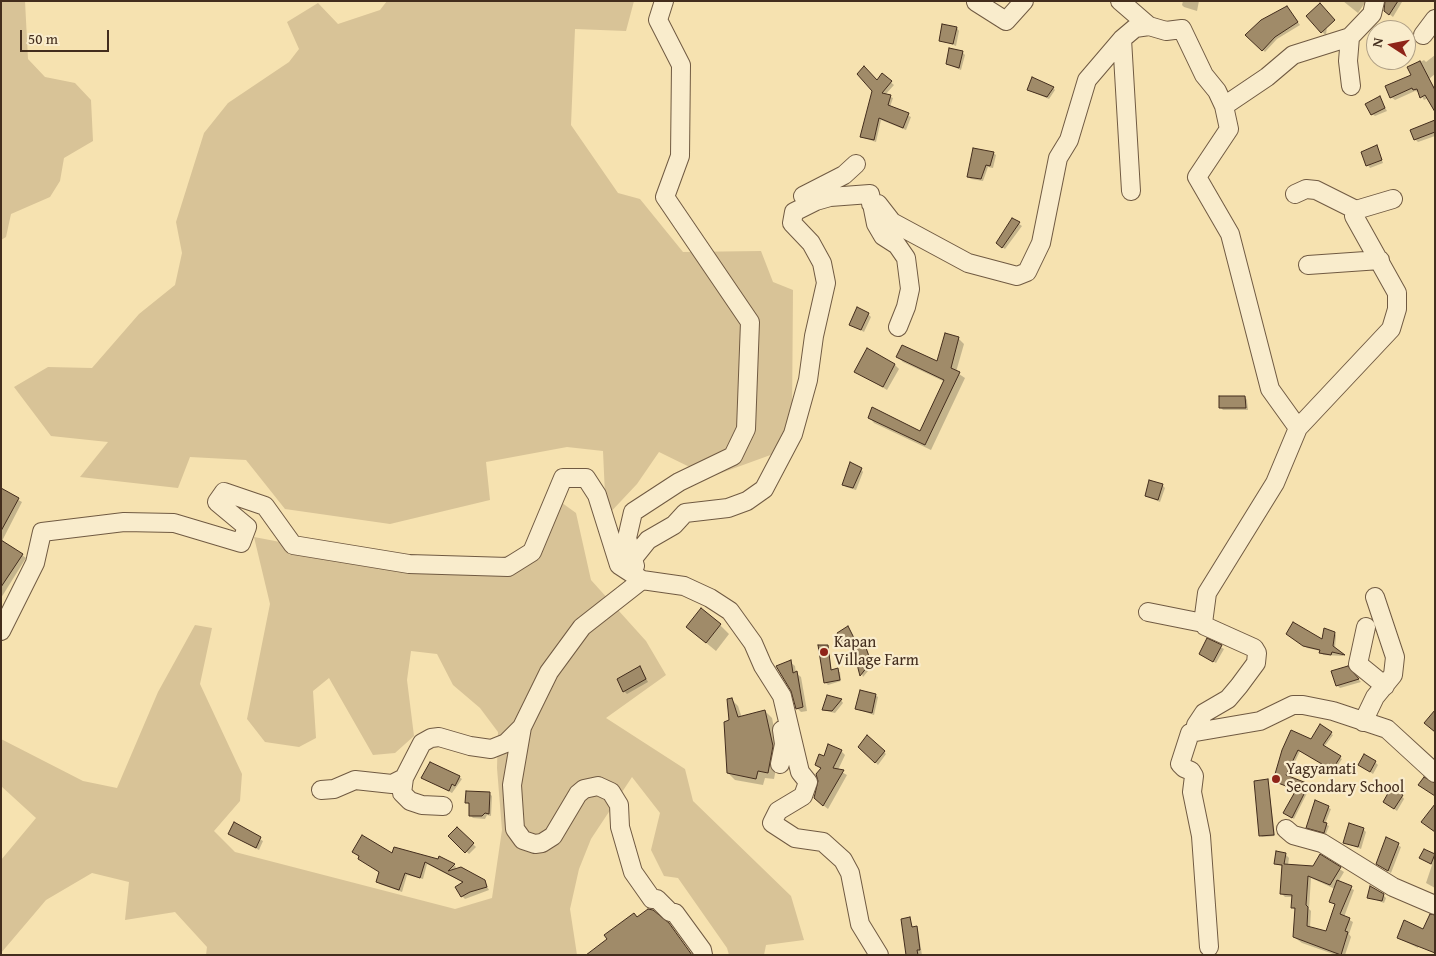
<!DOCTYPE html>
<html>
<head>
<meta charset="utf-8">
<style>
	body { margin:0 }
	#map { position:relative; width:1436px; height:956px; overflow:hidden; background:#f6e2b0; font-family:"Gentium Book Plus",serif }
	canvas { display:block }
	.frame { position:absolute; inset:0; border:2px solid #432d1d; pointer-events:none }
	.north { position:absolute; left:1366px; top:20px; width:50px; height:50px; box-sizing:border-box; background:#f9eccc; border:1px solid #b0a086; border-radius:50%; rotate:281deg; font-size:14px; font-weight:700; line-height:20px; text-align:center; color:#432d1d }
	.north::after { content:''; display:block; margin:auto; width:18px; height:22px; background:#8f2418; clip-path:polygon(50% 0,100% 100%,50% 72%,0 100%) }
	.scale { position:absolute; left:20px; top:30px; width:89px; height:22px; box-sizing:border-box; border:2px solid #432d1d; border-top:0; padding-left:6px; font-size:15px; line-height:18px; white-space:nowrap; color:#432d1d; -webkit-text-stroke:4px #f9eccc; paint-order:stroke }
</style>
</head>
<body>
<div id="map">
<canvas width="1436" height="956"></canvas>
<div class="frame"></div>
<div class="north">N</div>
<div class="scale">50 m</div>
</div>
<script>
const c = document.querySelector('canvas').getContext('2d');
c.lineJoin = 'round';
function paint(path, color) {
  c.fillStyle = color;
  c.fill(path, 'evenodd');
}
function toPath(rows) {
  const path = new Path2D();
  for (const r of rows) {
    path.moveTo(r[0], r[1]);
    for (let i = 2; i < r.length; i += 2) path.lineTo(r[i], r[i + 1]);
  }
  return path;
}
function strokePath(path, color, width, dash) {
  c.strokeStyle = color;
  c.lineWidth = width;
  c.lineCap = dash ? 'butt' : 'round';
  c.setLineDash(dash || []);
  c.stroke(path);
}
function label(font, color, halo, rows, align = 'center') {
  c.font = font + ' "Gentium Book Plus",serif';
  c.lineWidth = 4.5;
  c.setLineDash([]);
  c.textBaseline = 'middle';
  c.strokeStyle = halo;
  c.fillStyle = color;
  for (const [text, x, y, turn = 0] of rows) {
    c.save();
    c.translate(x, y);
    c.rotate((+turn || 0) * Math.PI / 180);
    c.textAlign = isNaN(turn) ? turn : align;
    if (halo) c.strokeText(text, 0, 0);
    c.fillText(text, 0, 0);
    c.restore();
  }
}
paint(toPath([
	[1,1,25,1,28,59,45,77,75,83,91,100,93,141,64,158,60,181,50,197,11,214,6,237,1,240],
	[387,1,634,1,626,31,575,29,571,125,618,193,640,199,683,252,761,251,773,282,793,290,792,417,776,453,710,477,659,452,637,484,606,517,603,451,567,447,486,462,490,500,390,524,285,509,246,460,190,457,178,488,80,477,108,442,51,436,14,387,48,367,92,368,139,314,175,285,182,253,176,222,204,133,228,103,289,62,299,49,287,22,318,3,338,24,380,10],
	[558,500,576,513,591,580,646,641,666,675,606,718,685,769,693,801,791,896,804,940,766,945,764,955,729,955,727,948,678,878,664,876,651,850,660,813,632,777,591,839,579,869,570,909,577,955,206,955,207,947,175,912,125,920,129,882,92,873,46,900,1,953,1,860,36,818,1,786,1,739,83,781,117,788,158,692,195,625,212,628,200,684,242,774,240,801,214,831,235,852,455,909,492,898,502,830,497,768,498,732,480,708,453,685,437,654,411,651,407,680,414,736,395,753,373,755,329,678,313,691,316,738,299,747,265,742,247,719,270,604,254,537,391,563,479,564,531,548]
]), '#d8c397');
paint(toPath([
	[1183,1,1199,1,1197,11,1184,7,1182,5],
	[1343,1,1366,1,1358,13],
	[1386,1,1402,2,1393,17,1388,13],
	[1287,7,1300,25,1277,39,1265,52,1247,35],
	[1328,14,1326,36,1308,16],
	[957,28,959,31,956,46,941,40],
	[962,52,965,55,961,70,947,64],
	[1435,55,1435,74,1429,79,1435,89,1435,111,1428,98,1424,100,1419,92,1415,91,1395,100,1391,97,1412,75,1409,68,1424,60,1426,62],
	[882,75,894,85,885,95,893,98,890,107,911,117,906,130,881,120,876,142,861,137,873,90],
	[1053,88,1055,90,1049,99,1028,90],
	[1380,98,1387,111,1375,116,1372,114],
	[1435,121,1435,136,1418,142,1415,139],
	[1377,147,1383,163,1370,168,1368,165],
	[993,153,996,155,993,168,988,167,983,181,971,179,968,177],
	[1012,219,1022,226,1005,249,1000,246],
	[868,314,871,317,864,332,850,324],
	[958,338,964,344,956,372,965,378,931,450,874,423,869,417,921,432,945,382,903,362,898,357,938,363],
	[895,365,899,369,887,390,856,371],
	[1245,397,1247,400,1248,410,1223,410,1221,408],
	[861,469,863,472,856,490,846,487,844,485],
	[1162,485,1165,488,1160,502,1146,496],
	[1,490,22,502,2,541,26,558,1,598],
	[720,625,729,634,716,651,687,627],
	[850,631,856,642,848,647,845,644],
	[1334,633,1336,635,1335,649,1344,656,1323,655,1321,651,1307,648,1290,636,1323,641],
	[1207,640,1224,649,1216,663,1200,654],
	[864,643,873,665,863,677,853,646],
	[828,646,832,671,840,672,841,681,828,685,826,683],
	[790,662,795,666,796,673,801,677,807,711,801,712,797,708,792,690],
	[1347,667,1361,682,1340,688,1337,685],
	[642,670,648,682,627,694,624,691],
	[875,695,878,697,874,715,857,709],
	[731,699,738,706,742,718,765,711,772,718,779,753,774,779,765,778,763,785,735,780,728,773],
	[841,700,843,703,835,713,823,710],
	[1321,726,1333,735,1324,747,1342,759,1334,771,1300,751,1288,777,1310,787,1294,819,1286,814,1297,791,1274,780,1292,732,1311,740],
	[868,737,886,754,878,765,860,747],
	[841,751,845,755,838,770,847,775,828,809,819,802,821,769,817,765,825,757],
	[1375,762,1378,765,1373,774,1360,765],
	[459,777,462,779,452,793,423,778],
	[1268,781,1275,836,1262,837,1260,835],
	[489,793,492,796,491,816,487,815,485,819,473,818,470,815,470,805,466,802],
	[1402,796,1404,799,1397,811,1387,804],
	[1316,802,1331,809,1325,824,1329,826,1326,834,1307,827],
	[234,824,263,841,259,850,230,834],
	[457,829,476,847,469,854,450,836],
	[1363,829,1366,832,1361,849,1345,842],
	[1386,839,1401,847,1391,873,1380,866],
	[1425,850,1435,856,1435,888,1426,883,1432,865,1423,860],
	[1285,854,1289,858,1288,865,1313,867,1320,856,1344,872,1338,882,1354,890,1344,917,1353,922,1349,934,1351,937,1345,955,1336,955,1302,943,1294,937,1296,911,1292,907,1293,897,1285,897,1281,893,1283,867,1275,863],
	[1311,878,1335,889,1330,901,1336,905,1327,932,1310,928,1311,911,1309,909],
	[393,855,454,865,456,867,453,871,484,881,489,890,465,899,462,896,464,883,427,864,423,879,407,875,402,892,380,884,377,881],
	[1383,895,1386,898,1384,903,1369,897],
	[910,919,913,928,918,930,922,955,907,955],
	[1424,930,1418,948,1398,938]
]), '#0003');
const building = toPath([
	[1385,1,1398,1,1389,15,1384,11,1385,1],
	[1320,3,1335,20,1321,33,1306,16,1320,3],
	[1287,6,1298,22,1275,37,1262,51,1245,35,1261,20,1287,6],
	[942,24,957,27,953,44,939,41,942,24],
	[949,48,963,51,959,68,946,64,949,48],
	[1420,61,1435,90,1435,112,1425,95,1420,98,1417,89,1413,90,1412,88,1390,98,1385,86,1411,75,1407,67,1420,61],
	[864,66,877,80,882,73,892,81,882,93,891,95,888,105,909,113,903,128,879,118,874,140,860,137,872,91,857,74,864,66],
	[1032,77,1054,87,1047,97,1027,90,1032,77],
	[1380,96,1385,108,1371,115,1365,104,1380,96],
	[1435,120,1435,132,1414,140,1410,130,1435,120],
	[1377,145,1382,160,1366,166,1361,152,1377,145],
	[973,148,994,152,990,166,986,165,981,179,967,177,973,148],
	[1012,218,1020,222,1002,248,996,243,1012,218],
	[857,307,869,313,861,330,849,325,857,307],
	[945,333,959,337,951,368,960,372,925,445,868,418,872,407,920,431,944,380,896,357,902,345,937,361,945,333],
	[867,348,895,364,883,387,854,372,867,348],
	[1219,396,1245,396,1246,408,1219,408,1219,396],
	[850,462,862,468,853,488,842,485,850,462],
	[1149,480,1163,484,1158,500,1145,496,1149,480],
	[1,488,19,498,1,531,1,488],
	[1,540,23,554,1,587,1,540],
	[701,608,721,624,706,643,686,627,701,608],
	[1293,622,1322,639,1324,628,1335,632,1333,646,1345,655,1332,652,1331,655,1319,653,1320,650,1303,646,1286,634,1293,622],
	[848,626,855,640,844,645,837,633,848,626],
	[1207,638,1222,645,1213,662,1199,654,1207,638],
	[864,642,871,662,860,676,852,645,864,642],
	[818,645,828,645,831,670,838,668,840,680,824,683,818,645],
	[791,660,793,673,797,671,803,707,796,709,791,691,776,666,791,660],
	[640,666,646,679,623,692,617,679,640,666],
	[1348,666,1359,679,1336,686,1331,671,1348,666],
	[860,690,876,694,872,713,855,709,860,690],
	[827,695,842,699,832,711,822,710,827,695],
	[732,698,738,717,765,710,773,746,768,773,758,771,756,779,727,773,724,722,729,720,727,699,732,698],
	[1435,710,1435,732,1424,723,1435,710],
	[1320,724,1332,732,1323,745,1341,756,1332,770,1298,750,1286,775,1309,784,1292,818,1283,813,1296,790,1273,781,1282,750,1291,730,1311,739,1320,724],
	[867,735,885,751,875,763,858,747,867,735],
	[828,744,842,750,833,768,844,770,823,806,814,798,818,781,816,774,821,768,815,765,819,754,824,756,828,744],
	[1364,754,1376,761,1370,772,1358,765,1364,754],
	[430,762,460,776,455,786,452,784,449,791,421,778,430,762],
	[1424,777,1435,783,1435,796,1418,785,1424,777],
	[1268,779,1274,835,1259,836,1254,781,1268,779],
	[1391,788,1403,795,1394,809,1383,802,1391,788],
	[466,791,490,792,489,814,485,813,482,816,469,816,469,803,465,803,466,791],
	[1315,800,1329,806,1323,822,1327,823,1324,833,1306,828,1315,800],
	[1435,804,1435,832,1421,822,1435,804],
	[234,822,261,837,256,848,228,834,234,822],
	[1349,823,1364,828,1358,847,1343,843,1349,823],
	[457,827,474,843,465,853,448,836,457,827],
	[362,835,392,853,394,847,438,859,439,856,455,864,448,871,461,867,485,880,487,887,470,892,461,897,455,887,463,882,425,862,420,878,405,873,399,890,376,882,379,872,358,859,359,856,352,852,362,835],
	[1386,837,1399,843,1388,871,1376,864,1386,837],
	[1424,849,1435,854,1431,864,1419,858,1424,849],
	[1276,851,1286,853,1284,864,1313,866,1320,854,1341,867,1330,885,1308,876,1306,905,1308,907,1307,926,1326,931,1335,904,1329,902,1337,880,1352,886,1340,914,1350,918,1345,931,1348,932,1341,955,1293,937,1295,908,1291,908,1292,895,1280,894,1282,865,1274,864,1276,851],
	[1370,886,1384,894,1382,901,1367,898,1370,886],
	[648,909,653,910,669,923,692,955,586,955,607,939,604,935,634,913,637,917,648,909],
	[1430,914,1435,915,1435,953,1397,938,1404,920,1423,929,1430,914],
	[910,917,912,927,917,926,920,950,917,950,918,955,906,955,901,919,910,917]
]);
paint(building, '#a08b69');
strokePath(building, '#432d1d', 1);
const minor = toPath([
	[1120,1,1149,26,1166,31,1182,29,1204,75,1217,91,1224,106,1267,77,1293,55,1350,37,1372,14,1375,1],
	[976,2,1006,21,1024,1],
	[1423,35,1435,19],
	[1350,37,1348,61,1351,86],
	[1122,39,1131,191],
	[1295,194,1306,189,1316,190,1356,210],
	[803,196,844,175,856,164],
	[871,204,878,204,892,222,968,263,1017,276,1027,272,1041,243,1058,158,1069,140,1087,80,1122,39,1135,28,1149,26],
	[1308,265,1380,260],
	[1298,428,1391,329,1397,309,1397,293,1354,216,1356,210,1393,199],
	[632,560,648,540,674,525,685,513,728,508,747,501,764,489,793,434,808,380,814,336,826,283,822,263,811,243,792,223,794,212,816,201,830,197,870,194,876,224,883,236,897,245,906,258,910,289,906,307,898,327],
	[635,566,627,538,633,512,679,482,733,456,746,429,750,322,665,197,680,156,681,65,658,20,664,1],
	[642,580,582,627,549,672,522,727,512,785,515,829,523,840,535,844,542,843,553,836,578,794,584,789,598,786,611,792,619,805,620,827,633,872,652,899,657,899,670,912,675,913,702,950,703,955],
	[1148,612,1203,623,1205,626,1254,648,1257,653,1256,663,1239,686,1228,699,1204,713,1196,725,1195,732],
	[1203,623,1207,593,1275,483,1298,428,1270,389,1230,234,1197,177,1229,129,1224,106],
	[1366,627,1358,664,1385,686],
	[1,631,35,563,42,532,124,522,174,523,241,543,247,527,217,502,224,492,265,506,293,545,409,564,508,567,532,552,563,478,586,478,597,495,619,565,642,580,684,586,710,598,730,611,753,643,763,666,782,696,800,772,808,782,803,796,778,811,772,823,795,838,823,842,843,860,850,873,860,924,879,955],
	[1363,722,1375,697,1393,675,1395,657,1375,597],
	[780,764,784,744,782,730],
	[404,778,402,793,410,801,422,805,443,806],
	[321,790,334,789,355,780,392,784,404,778,422,743,431,738,439,737,470,746,491,749,506,743,522,727],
	[1286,829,1293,835,1322,843,1393,887,1435,905],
	[1209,947,1201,836,1192,792,1194,776,1191,771,1184,768,1180,764,1190,733,1260,721,1293,705,1303,705,1333,711,1387,729,1435,773]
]);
strokePath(minor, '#705a42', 20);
strokePath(minor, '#f9eccc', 18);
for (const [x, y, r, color] of [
	[824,652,5,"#8f2418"],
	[1276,779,5,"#8f2418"]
]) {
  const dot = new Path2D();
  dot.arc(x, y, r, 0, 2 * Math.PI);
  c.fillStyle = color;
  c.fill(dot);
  strokePath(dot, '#f9eccc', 2);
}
label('16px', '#432d1d', '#f9eccc', [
	["Kapan",834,643],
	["Village Farm",834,661],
	["Yagyamati",1286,770],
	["Secondary School",1286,788]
], 'left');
</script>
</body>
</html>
